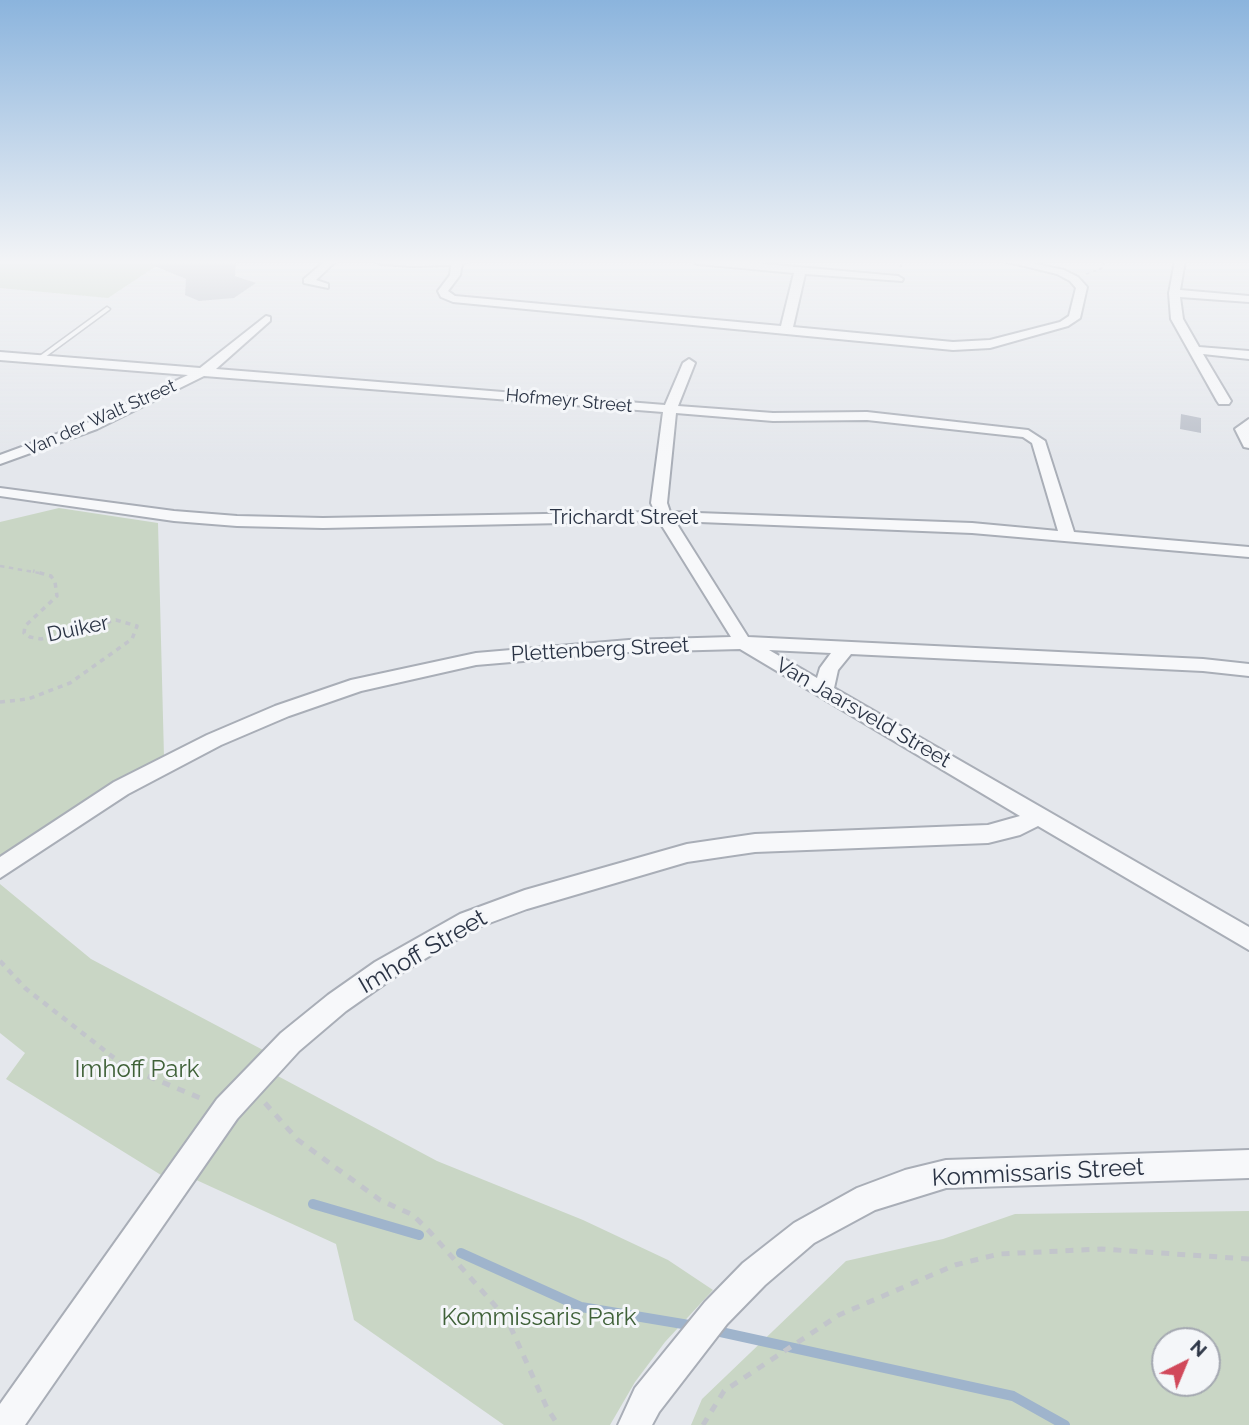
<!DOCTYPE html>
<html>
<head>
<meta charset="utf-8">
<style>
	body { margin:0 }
	#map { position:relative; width:1249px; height:1425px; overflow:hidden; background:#e4e7ec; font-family:Raleway,sans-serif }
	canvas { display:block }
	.north { position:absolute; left:1151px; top:1327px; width:70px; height:70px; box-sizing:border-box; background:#f4f6f9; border:2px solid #a4a8b1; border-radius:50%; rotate:43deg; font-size:19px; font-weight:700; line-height:28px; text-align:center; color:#2b3445 }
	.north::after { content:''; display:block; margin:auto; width:24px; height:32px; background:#d1495b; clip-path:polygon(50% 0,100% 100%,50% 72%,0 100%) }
</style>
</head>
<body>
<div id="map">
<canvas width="1249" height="1425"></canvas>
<div class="north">N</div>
</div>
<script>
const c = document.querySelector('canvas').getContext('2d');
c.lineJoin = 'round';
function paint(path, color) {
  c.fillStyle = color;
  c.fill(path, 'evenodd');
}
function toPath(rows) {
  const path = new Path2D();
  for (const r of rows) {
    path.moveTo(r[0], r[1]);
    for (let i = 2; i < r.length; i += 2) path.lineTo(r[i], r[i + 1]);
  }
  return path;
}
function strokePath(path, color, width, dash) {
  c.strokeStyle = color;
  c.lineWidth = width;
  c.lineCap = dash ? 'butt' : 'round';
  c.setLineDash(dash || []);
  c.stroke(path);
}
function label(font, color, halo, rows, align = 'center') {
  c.font = font + ' Raleway,sans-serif';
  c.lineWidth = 6;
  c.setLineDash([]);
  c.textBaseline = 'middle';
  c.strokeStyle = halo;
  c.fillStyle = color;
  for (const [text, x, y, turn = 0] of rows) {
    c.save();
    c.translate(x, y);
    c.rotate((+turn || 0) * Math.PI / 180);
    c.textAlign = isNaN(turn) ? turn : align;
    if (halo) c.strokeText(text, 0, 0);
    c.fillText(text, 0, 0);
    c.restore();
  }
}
paint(toPath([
	[0,261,164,261,108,298,0,288],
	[59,508,158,523,164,757,0,859,0,522],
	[0,884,91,959,263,1050,195,1128,161,1175,6,1079,25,1053,0,1033],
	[274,1074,437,1161,583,1220,668,1260,713,1290,665,1342,635,1382,610,1425,504,1425,354,1320,336,1244,192,1178],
	[1249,1211,1249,1425,691,1425,702,1399,846,1261,943,1239,1015,1214],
	[1165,1341,1207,1341,1207,1383,1165,1383]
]), '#c9d6c5');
strokePath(toPath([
	[313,1204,419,1235],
	[461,1253,581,1307,695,1326],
	[716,1331,1013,1396,1065,1425]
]), '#9fb4cc', 10);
paint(toPath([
	[142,261,236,261,235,276,256,283,234,298,199,301,185,295,186,279],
	[1181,414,1201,418,1201,433,1180,429]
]), '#bbc0ca');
const service = toPath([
	[107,307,110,309,109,310,41,360,37,360,37,358,107,307]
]);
const minor = toPath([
	[325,261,336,261,316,280,328,284,328,288,304,283,304,279,325,261],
	[376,261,470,261,462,264,460,275,448,291,455,296,781,326,794,273,698,264,693,261,730,261,898,276,903,279,902,281,805,274,793,327,953,342,990,340,1060,322,1069,316,1076,288,1070,281,1057,274,1004,261,1022,261,1064,270,1078,277,1087,287,1080,318,1068,326,990,348,953,350,453,302,441,297,438,291,450,275,451,265,413,266,381,264,376,261],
	[1175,261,1185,261,1180,290,1249,296,1249,302,1180,297,1183,319,1199,347,1249,351,1249,359,1203,354,1231,401,1229,404,1219,404,1217,401,1171,319,1169,293,1175,261],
	[266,316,270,317,270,321,216,369,665,405,683,363,689,359,695,363,678,406,773,413,867,412,1028,430,1045,441,1074,532,1249,547,1249,557,972,533,675,521,748,637,1203,659,1249,664,1249,676,1203,671,851,654,838,670,834,688,1249,927,1249,950,1038,826,1020,835,988,843,755,852,687,862,527,909,476,928,393,978,346,1011,299,1051,237,1119,25,1425,0,1425,0,1404,217,1099,281,1033,328,995,375,962,460,914,525,890,687,844,755,834,988,825,1020,816,740,649,629,652,476,665,361,691,289,716,221,745,128,794,0,878,0,857,114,782,207,735,275,706,351,680,476,653,629,640,731,637,659,521,323,528,237,526,174,521,0,496,0,488,174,511,237,516,323,518,655,512,651,503,663,412,204,376,97,429,0,464,0,455,87,423,188,375,0,360,0,352,200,368,266,316],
	[676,413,773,421,867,420,1023,437,1032,443,1058,531,972,523,670,512,667,503,676,413],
	[769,650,831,653,820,668,817,678,769,650],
	[1249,419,1249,448,1244,447,1235,429,1249,419],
	[1249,1150,1249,1178,946,1188,875,1210,814,1243,765,1285,727,1324,659,1412,652,1425,618,1425,635,1388,705,1302,743,1263,794,1223,857,1188,905,1170,946,1160,1249,1150]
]);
strokePath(service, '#a9aeb7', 3);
strokePath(minor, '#a9aeb7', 4);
strokePath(toPath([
	[900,267,905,261],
	[1086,274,1103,268,1105,261]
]), '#c2c5cb', 2, [3.5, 3.5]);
strokePath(toPath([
	[0,566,39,573]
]), '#c2c5cb', 2.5, [4.5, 4.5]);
strokePath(toPath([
	[0,702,28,699,70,683,132,639,137,626,116,620,41,639,30,637,24,633,25,626,57,596,55,582,51,576,33,571]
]), '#c2c5cb', 3.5, [5, 5]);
strokePath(toPath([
	[0,961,25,988,127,1068,137,1072]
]), '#c2c5cb', 4.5, [6, 6]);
strokePath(toPath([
	[133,1070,205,1100],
	[265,1103,298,1140,380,1200,413,1215,429,1231,507,1319,547,1408,558,1425],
	[703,1425,724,1391,839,1315,955,1265,999,1254,1101,1249,1249,1259]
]), '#c2c5cb', 5, [8, 8]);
paint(service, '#f7f8fa');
paint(minor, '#f7f8fa');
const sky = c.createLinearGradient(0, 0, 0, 460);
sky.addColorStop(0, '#8bb4dd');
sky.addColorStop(0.57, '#f3f4f6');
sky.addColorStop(1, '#f3f4f600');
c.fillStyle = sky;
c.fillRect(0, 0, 1249, 460);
label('18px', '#2b3445', '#f4f6f9', [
	["Hofmeyr Street",569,401,5],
	["Van der Walt Street",101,418,-24]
]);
label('21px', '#2b3445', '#f4f6f9', [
	["Trichardt Street",624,518],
	["Duiker",78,629,-12],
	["Plettenberg Street",600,650,-3],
	["Van Jaarsveld Street",863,713,30]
]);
label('24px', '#2b3445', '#f4f6f9', [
	["Imhoff Street",423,952,-30],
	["Kommissaris Street",1038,1173,-3]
]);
label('24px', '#3f6138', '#f4f6f9', [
	["Imhoff Park",137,1070],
	["Kommissaris Park",539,1318]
]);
</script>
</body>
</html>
